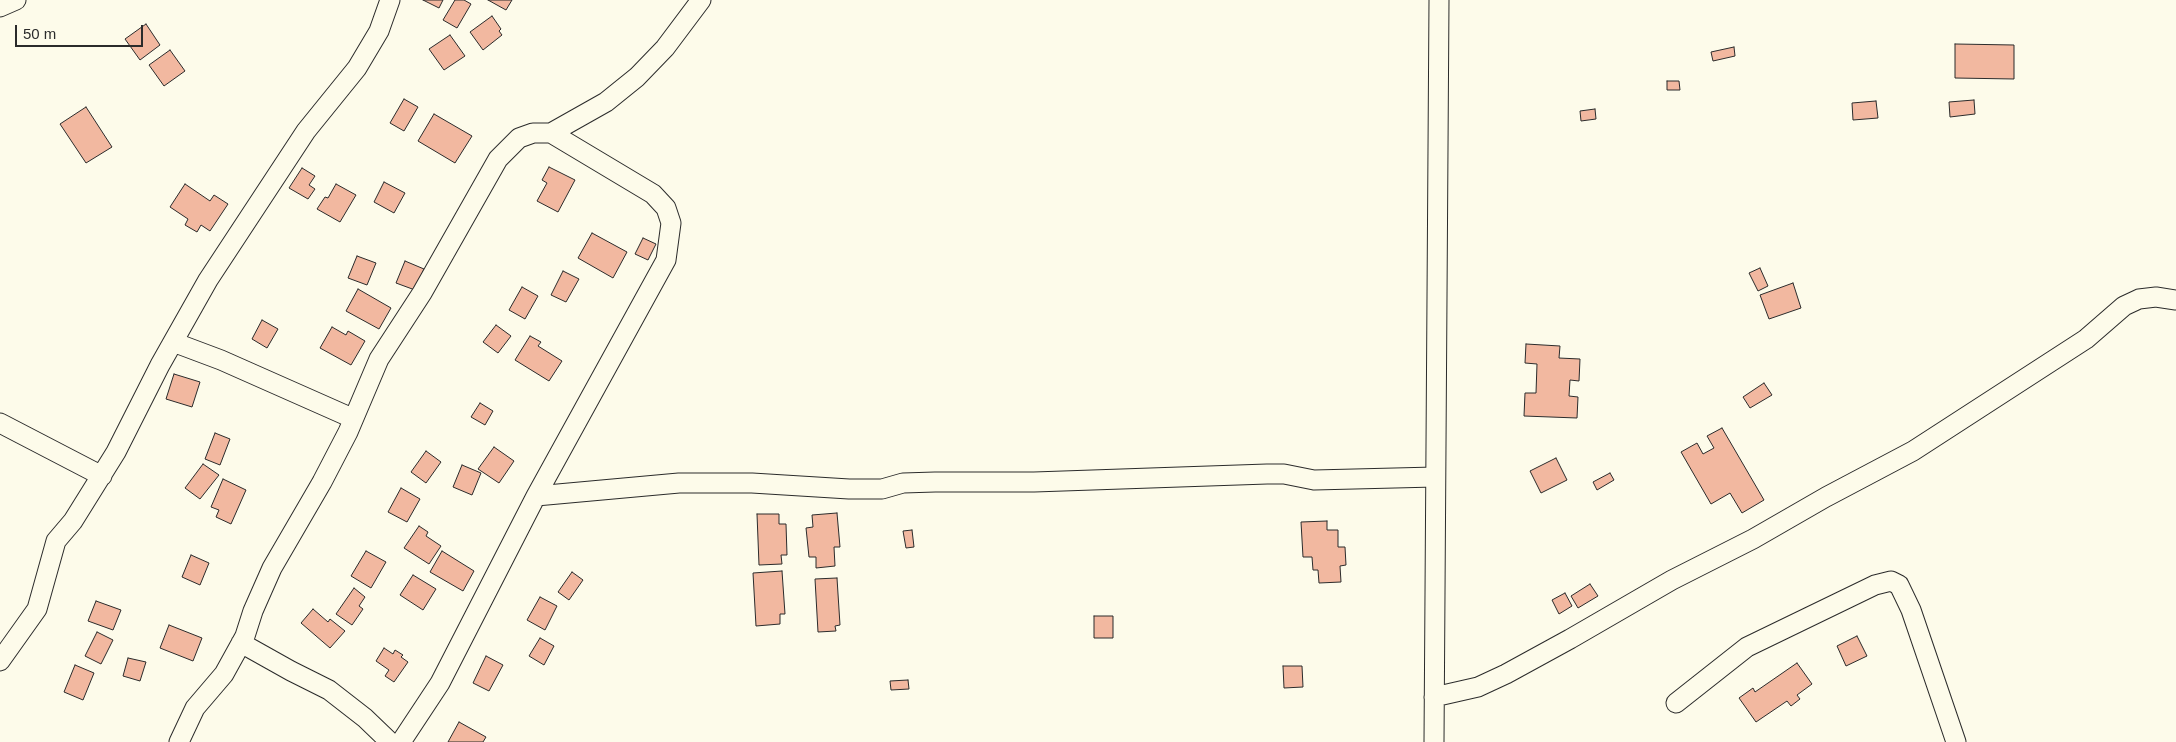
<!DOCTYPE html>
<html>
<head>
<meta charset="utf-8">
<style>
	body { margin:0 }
	#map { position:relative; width:2176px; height:742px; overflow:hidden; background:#fdfbea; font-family:Arial,sans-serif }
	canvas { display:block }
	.scale { position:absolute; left:15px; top:25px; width:128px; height:22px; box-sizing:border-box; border:2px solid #2b2b2b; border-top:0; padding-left:6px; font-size:15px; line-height:18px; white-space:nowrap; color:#2b2b2b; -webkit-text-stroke:4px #fdfbea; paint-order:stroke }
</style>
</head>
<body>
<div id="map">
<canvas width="2176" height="742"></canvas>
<div class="scale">50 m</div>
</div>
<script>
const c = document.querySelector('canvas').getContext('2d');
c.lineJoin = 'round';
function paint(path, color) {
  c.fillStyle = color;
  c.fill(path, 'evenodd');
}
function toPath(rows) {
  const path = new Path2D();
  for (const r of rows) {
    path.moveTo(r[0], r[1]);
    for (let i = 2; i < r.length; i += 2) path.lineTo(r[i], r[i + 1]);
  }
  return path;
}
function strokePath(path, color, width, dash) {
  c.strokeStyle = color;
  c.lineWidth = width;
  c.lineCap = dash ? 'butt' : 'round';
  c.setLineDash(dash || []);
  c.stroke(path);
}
const building = toPath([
	[423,0,443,0,439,8,423,0],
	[455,0,464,0,471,4,457,28,443,20,455,0],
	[488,0,512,0,506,10,488,0],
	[492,16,501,29,499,31,502,35,483,50,470,32,492,16],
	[146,24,160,45,140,60,125,39,146,24],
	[450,35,465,56,444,70,429,49,450,35],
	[1955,44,2014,45,2014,79,1955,78,1955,44],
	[1734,47,1735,56,1713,61,1711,52,1734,47],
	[170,50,185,71,164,86,149,65,170,50],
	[1667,81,1679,81,1680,90,1667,90,1667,81],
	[404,99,418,107,404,131,390,123,404,99],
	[1974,100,1975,114,1950,117,1949,102,1974,100],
	[1876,101,1878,118,1853,120,1852,103,1876,101],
	[86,107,112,147,86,163,60,124,86,107],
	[1595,109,1596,119,1581,121,1580,111,1595,109],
	[434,114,472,136,455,163,418,141,434,114],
	[549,167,575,180,558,212,537,201,547,183,542,180,549,167],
	[302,168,315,176,309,185,315,189,308,199,289,188,302,168],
	[384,182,405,193,394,213,374,202,384,182],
	[185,184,210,201,214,195,228,204,210,231,201,225,197,232,185,225,188,219,170,207,185,184],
	[336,184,356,195,340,222,317,209,325,197,328,198,336,184],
	[592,233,627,252,613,278,578,258,592,233],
	[643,238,656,244,648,260,635,254,643,238],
	[357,256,376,263,367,285,348,278,357,256],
	[405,261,424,269,415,290,396,283,405,261],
	[1760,268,1768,286,1758,291,1749,273,1760,268],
	[563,271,579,279,566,302,551,295,563,271],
	[1793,283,1801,308,1769,319,1760,295,1793,283],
	[522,287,538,296,525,319,509,310,522,287],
	[358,289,391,308,379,329,346,311,358,289],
	[262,320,278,329,267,348,252,339,262,320],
	[496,325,511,336,498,353,483,342,496,325],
	[332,327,346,335,348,331,365,341,351,365,320,348,332,327],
	[530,336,541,342,538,346,562,361,549,381,515,360,530,336],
	[1526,344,1560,346,1559,358,1580,359,1579,381,1570,380,1569,396,1578,397,1577,418,1524,416,1525,393,1536,393,1537,364,1525,363,1526,344],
	[174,374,200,382,192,407,166,399,174,374],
	[1764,383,1772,395,1750,408,1743,397,1764,383],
	[480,403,493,411,485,425,471,417,480,403],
	[1722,428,1764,500,1742,513,1730,493,1711,504,1681,452,1697,443,1703,454,1714,448,1707,436,1722,428],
	[215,433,230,439,220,465,205,459,215,433],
	[494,447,514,461,499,483,478,469,494,447],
	[426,451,441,462,426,483,411,472,426,451],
	[1556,458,1567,480,1541,493,1530,471,1556,458],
	[203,464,219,475,200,499,185,488,203,464],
	[462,465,481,473,472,495,453,487,462,465],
	[1610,473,1614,480,1597,490,1593,482,1610,473],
	[223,479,246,490,231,524,216,517,219,510,211,507,223,479],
	[401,488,420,499,407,522,388,512,401,488],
	[837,513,840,547,834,547,835,566,816,568,816,557,809,557,806,528,813,527,812,515,837,513],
	[757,514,779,514,779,524,786,524,787,555,781,555,782,564,759,565,757,514],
	[1327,521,1327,530,1338,530,1338,547,1345,547,1346,565,1340,566,1341,582,1319,583,1318,570,1313,570,1312,557,1303,557,1301,522,1327,521],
	[419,526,428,532,426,536,441,546,429,564,404,548,419,526],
	[912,530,914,547,906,548,903,531,912,530],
	[366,551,386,562,371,588,351,576,366,551],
	[442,551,474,571,463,591,430,572,442,551],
	[191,555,209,563,200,585,182,577,191,555],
	[782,571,785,614,780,614,780,624,756,626,753,573,782,571],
	[572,572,583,580,569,600,558,592,572,572],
	[413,575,436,589,423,610,400,595,413,575],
	[837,578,840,625,835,626,836,631,818,632,815,579,837,578],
	[1590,584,1598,596,1578,608,1571,596,1590,584],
	[354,588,365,597,359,606,363,609,352,625,336,614,354,588],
	[1565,593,1572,606,1559,614,1552,600,1565,593],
	[540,597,557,606,545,630,527,620,540,597],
	[96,601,121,610,113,630,88,621,96,601],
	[313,609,328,622,330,619,345,631,330,648,301,623,313,609],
	[1094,616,1113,616,1113,638,1094,638,1094,616],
	[169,625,202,638,193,661,160,648,169,625],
	[97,632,113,640,101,664,85,656,97,632],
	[1857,636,1867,656,1846,666,1837,646,1857,636],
	[540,638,554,646,544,665,529,656,540,638],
	[384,648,393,654,395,650,403,655,401,657,408,662,394,682,385,676,389,670,376,661,384,648],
	[486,656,503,665,489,691,473,683,486,656],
	[128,658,146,662,140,681,123,676,128,658],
	[1797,663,1812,684,1797,695,1800,699,1791,706,1787,701,1756,722,1739,698,1753,688,1755,692,1797,663],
	[75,665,94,673,83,700,64,692,75,665],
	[1283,666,1302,666,1303,687,1284,688,1283,666],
	[908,680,909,689,891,690,890,681,908,680],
	[459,722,486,737,483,742,448,742,459,722]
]);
paint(building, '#f2b8a0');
strokePath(building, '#2b2b2b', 1);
const minor = toPath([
	[0,7,16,0],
	[551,133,606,102,637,77,665,48,701,0],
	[173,342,221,360,352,418],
	[0,423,102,476],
	[536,496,679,483,752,483,849,489,882,489,903,483,935,482,1034,482,1267,474,1284,474,1314,480,1435,477],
	[241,643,291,671,329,690,365,718,390,742],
	[0,661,37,609,56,541,73,521,116,452,160,365,208,280,306,131,357,68,379,31,390,0],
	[1434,697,1478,687,1506,674,1570,639,1672,580,1753,539,1826,497,1913,451,2086,339,2124,306,2139,299,2156,297,2176,300],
	[1676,703,1747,647,1875,585,1891,581,1899,585,1911,610,1956,742],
	[179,742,195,708,224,674,245,636,253,611,272,568,322,482,348,432,379,359,422,293,498,159,519,138,533,133,551,133,653,194,666,208,671,223,666,260,536,496,440,683,401,742],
	[1434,742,1439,0]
]);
strokePath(minor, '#2b2b2b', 21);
strokePath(minor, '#fdfbea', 19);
</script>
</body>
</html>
